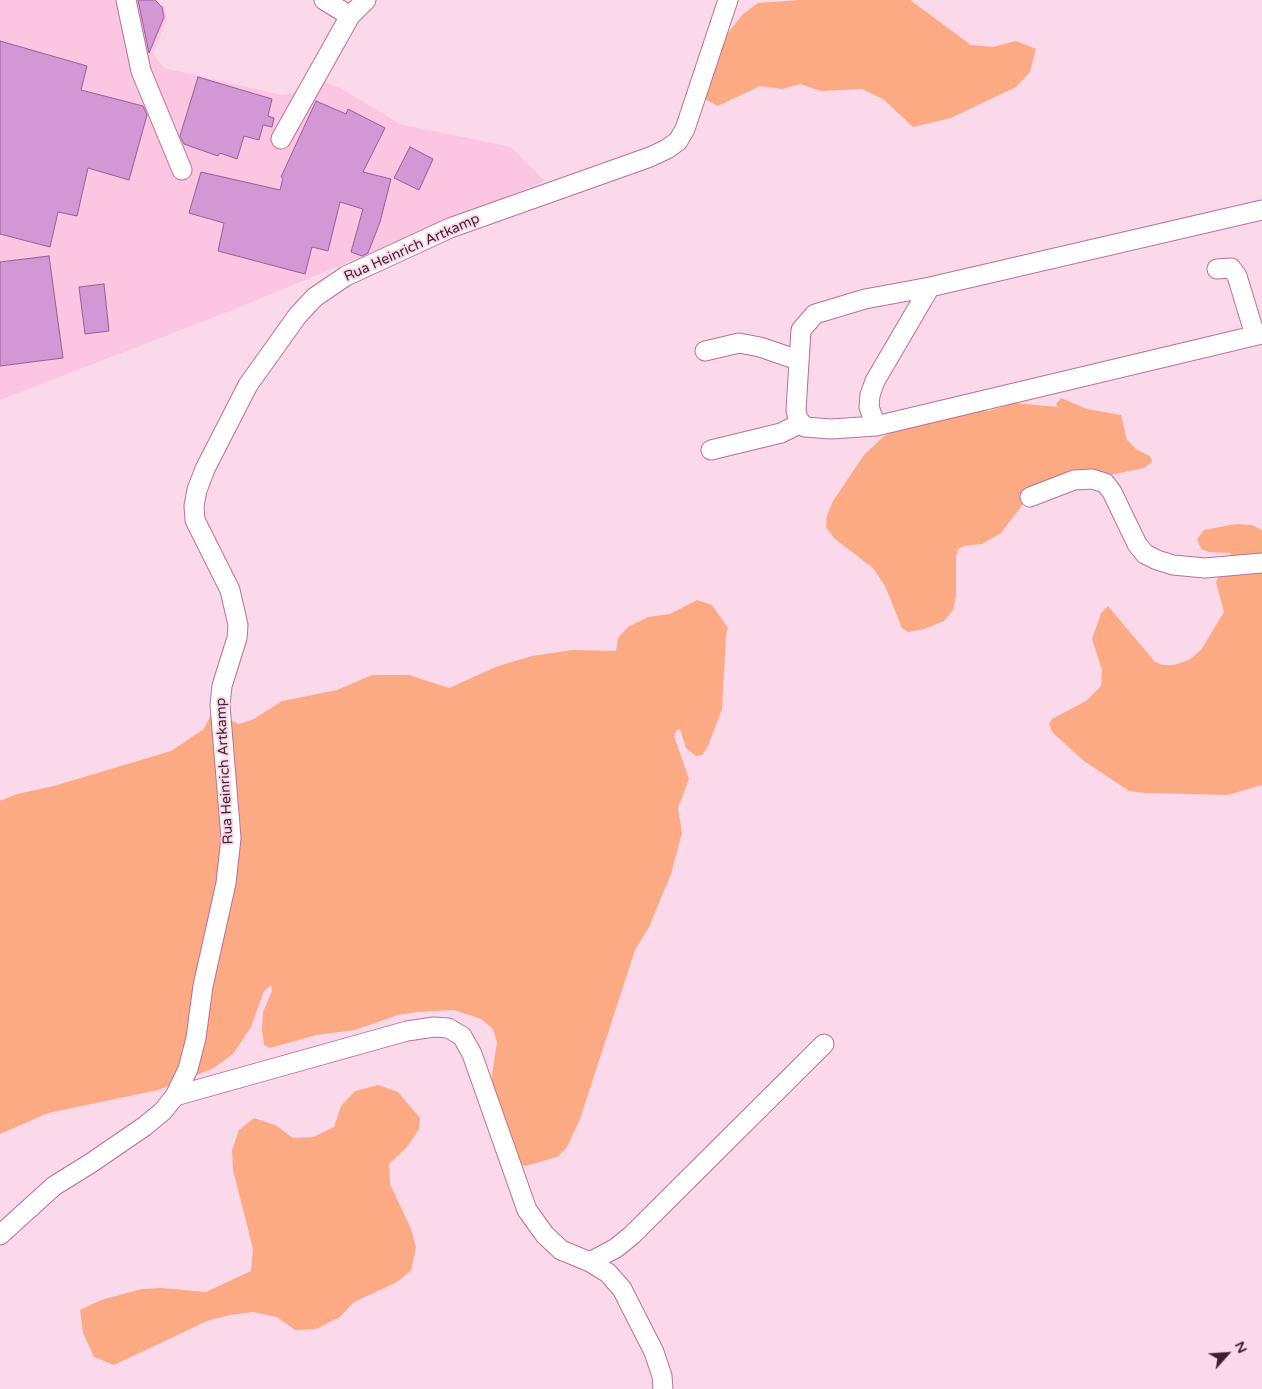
<!DOCTYPE html>
<html>
<head>
<meta charset="utf-8">
<style>
	body { margin:0 }
	#map { position:relative; width:1262px; height:1389px; overflow:hidden; background:#fbd9ea; font-family:"Varela Round",sans-serif }
	canvas { display:block }
	.north { position:absolute; left:1202px; top:1329px; width:50px; height:50px; -webkit-text-stroke:4px #fbd9ea; paint-order:stroke; rotate:64deg; font-size:14px; font-weight:700; line-height:20px; text-align:center; color:#3e1f31 }
	.north::after { content:''; display:block; margin:auto; width:18px; height:22px; background:#3e1f31; clip-path:polygon(50% 0,100% 100%,50% 72%,0 100%) }
</style>
</head>
<body>
<div id="map">
<canvas width="1262" height="1389"></canvas>
<div class="north">N</div>
</div>
<script>
const c = document.querySelector('canvas').getContext('2d');
c.lineJoin = 'round';
function paint(path, color) {
  c.fillStyle = color;
  c.fill(path, 'evenodd');
}
function toPath(rows) {
  const path = new Path2D();
  for (const r of rows) {
    path.moveTo(r[0], r[1]);
    for (let i = 2; i < r.length; i += 2) path.lineTo(r[i], r[i + 1]);
  }
  return path;
}
function strokePath(path, color, width, dash) {
  c.strokeStyle = color;
  c.lineWidth = width;
  c.lineCap = dash ? 'butt' : 'round';
  c.setLineDash(dash || []);
  c.stroke(path);
}
function label(font, color, halo, rows, align = 'center') {
  c.font = font + ' "Varela Round",sans-serif';
  c.lineWidth = 4;
  c.setLineDash([]);
  c.textBaseline = 'middle';
  c.strokeStyle = halo;
  c.fillStyle = color;
  for (const [text, x, y, turn = 0] of rows) {
    c.save();
    c.translate(x, y);
    c.rotate((+turn || 0) * Math.PI / 180);
    c.textAlign = isNaN(turn) ? turn : align;
    if (halo) c.strokeText(text, 0, 0);
    c.fillText(text, 0, 0);
    c.restore();
  }
}
paint(toPath([
	[0,0,158,0,159,5,165,6,167,19,153,54,164,68,282,95,304,91,312,77,342,89,400,124,511,147,545,181,235,309,0,400]
]), '#fcc5e1');
paint(toPath([
	[801,0,910,0,971,45,993,47,1016,41,1036,49,1030,72,1016,87,951,118,913,127,883,99,862,89,821,91,800,84,782,89,760,86,718,106,701,97,716,48,743,14,758,3],
	[1061,398,1087,409,1121,415,1127,440,1137,450,1150,456,1152,462,1144,468,1033,491,1001,533,982,544,964,546,958,549,956,557,956,596,953,610,944,621,924,629,908,632,902,628,885,586,873,568,835,539,826,527,827,516,833,501,864,455,884,436,916,422,977,410,989,411,1014,403,1058,407,1056,404],
	[1236,524,1252,525,1262,530,1262,785,1228,795,1145,793,1129,791,1084,761,1052,732,1049,724,1052,719,1086,701,1101,686,1102,670,1092,639,1101,613,1108,606,1155,662,1163,665,1174,665,1189,660,1201,650,1224,612,1216,582,1231,553,1209,552,1201,549,1197,539,1204,530],
	[697,600,712,605,728,628,726,635,722,709,708,746,702,755,696,756,686,748,680,729,677,730,674,736,689,779,678,808,682,833,671,874,649,927,635,950,580,1119,567,1147,557,1157,525,1166,513,1160,488,1101,497,1042,493,1029,481,1019,454,1010,416,1012,398,1015,355,1030,316,1035,270,1048,264,1045,262,1031,263,1012,272,991,271,985,264,991,251,1027,233,1054,212,1069,158,1090,48,1113,0,1134,0,801,17,794,54,786,171,751,204,729,218,700,228,719,239,724,254,719,282,701,337,690,372,675,409,675,449,688,498,666,532,656,572,650,616,651,618,638,628,627,648,617,670,614],
	[378,1085,398,1092,420,1118,419,1129,407,1147,389,1164,390,1184,411,1229,416,1248,411,1271,395,1283,354,1302,340,1317,316,1329,295,1330,277,1317,253,1312,230,1315,207,1321,114,1365,94,1357,83,1333,80,1310,101,1300,142,1289,162,1288,206,1292,251,1271,253,1249,233,1170,232,1150,239,1130,254,1118,275,1125,293,1138,313,1137,334,1127,341,1106,355,1091]
]), '#fbaa83');
const building = toPath([
	[138,0,155,0,162,7,164,17,149,53,138,0],
	[0,41,87,66,81,90,143,106,147,115,129,180,88,168,77,216,58,212,50,247,0,234,0,41],
	[198,77,272,99,268,116,274,118,272,127,263,125,259,140,244,136,237,159,220,153,218,156,184,144,180,136,198,77],
	[316,101,346,114,348,109,385,128,363,172,391,179,380,222,368,253,362,256,351,252,363,209,340,202,328,251,312,247,305,274,218,251,224,223,189,213,201,172,280,190,283,178,281,177,316,101],
	[410,147,433,159,419,190,394,178,410,147],
	[49,256,63,358,0,366,0,262,49,256],
	[104,284,109,331,85,334,79,287,104,284]
]);
paint(building, '#d497d5');
strokePath(building, '#975e98', 1);
const minor = toPath([
	[126,0,141,71,182,170],
	[324,0,350,16],
	[281,139,350,16,366,0],
	[1262,210,930,287,865,299,815,314,801,330,796,410,798,419,805,427,831,429,876,426,1262,334],
	[1217,269,1231,268,1237,276,1255,335],
	[705,351,739,343,760,347,798,360],
	[876,426,869,407,870,395,875,381,930,287],
	[711,450,781,433,801,423],
	[1030,497,1074,480,1092,479,1105,483,1112,492,1137,544,1145,554,1157,560,1173,565,1205,568,1262,563],
	[175,1096,407,1031,434,1027,448,1028,462,1036,472,1054,527,1210,545,1235,561,1250,590,1262,608,1273,622,1289,654,1352,662,1376,663,1389],
	[0,1235,54,1186,91,1163,145,1126,163,1111,175,1096,188,1069,196,1038,203,986,226,883,231,838,220,705,222,686,237,638,238,625,230,590,195,520,194,506,197,490,205,469,248,385,298,315,315,297,346,276,450,228,650,157,667,149,678,141,685,129,728,0],
	[590,1262,616,1248,632,1235,824,1044]
]);
strokePath(minor, '#bb6f99', 21);
strokePath(minor, '#fff', 19);
label('14px', '#3e1f31', '#fbd9ea', [
	["Rua Heinrich Artkamp",412,248,-24],
	["Rua Heinrich Artkamp",225,771,-93]
]);
</script>
</body>
</html>
